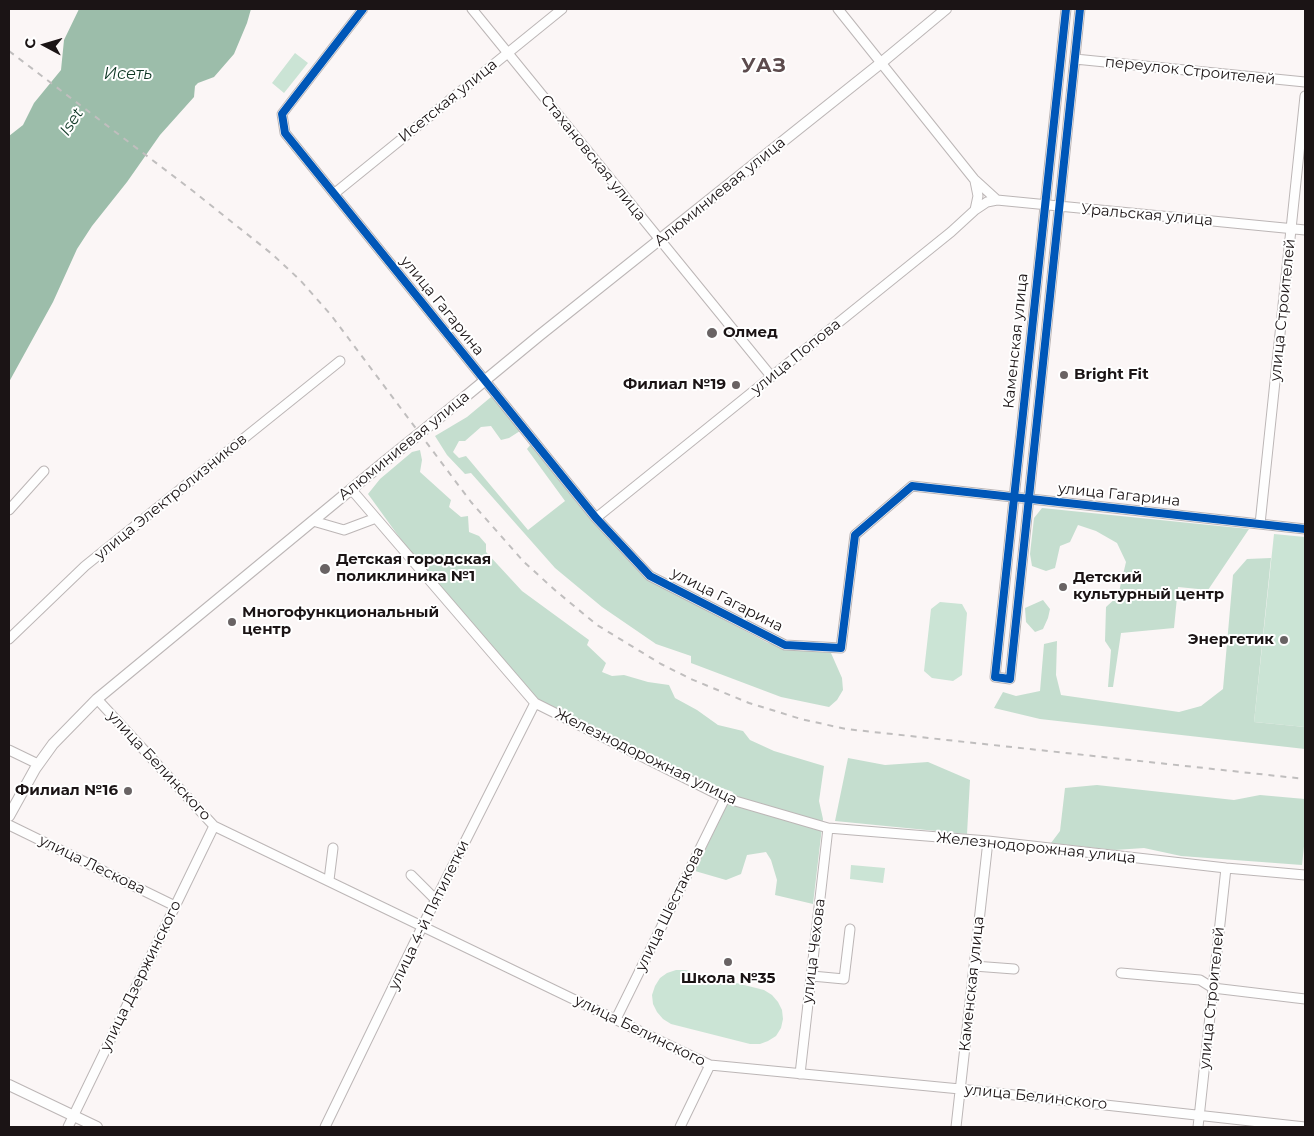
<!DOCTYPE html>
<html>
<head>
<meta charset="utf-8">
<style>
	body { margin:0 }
	#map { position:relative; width:1314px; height:1136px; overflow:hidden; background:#fbf6f6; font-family:Montserrat,sans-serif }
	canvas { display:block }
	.frame { position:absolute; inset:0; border:10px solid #1b1415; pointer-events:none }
	.north { position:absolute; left:20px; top:20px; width:50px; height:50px; -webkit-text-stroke:4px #fff; paint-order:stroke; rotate:276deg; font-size:14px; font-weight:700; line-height:20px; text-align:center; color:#1b1415 }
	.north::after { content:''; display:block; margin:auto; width:18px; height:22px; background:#1b1415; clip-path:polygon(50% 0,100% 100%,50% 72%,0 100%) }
</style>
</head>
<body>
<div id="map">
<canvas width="1314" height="1136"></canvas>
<div class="frame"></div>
<div class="north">С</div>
</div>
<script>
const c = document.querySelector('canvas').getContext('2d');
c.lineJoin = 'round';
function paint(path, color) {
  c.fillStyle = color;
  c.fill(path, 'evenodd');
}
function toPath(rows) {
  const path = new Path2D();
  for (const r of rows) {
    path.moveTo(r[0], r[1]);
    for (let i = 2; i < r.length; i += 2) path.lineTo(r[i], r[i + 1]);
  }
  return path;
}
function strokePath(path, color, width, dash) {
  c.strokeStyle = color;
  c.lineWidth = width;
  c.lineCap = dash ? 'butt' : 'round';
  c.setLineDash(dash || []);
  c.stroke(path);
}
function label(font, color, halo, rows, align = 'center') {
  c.font = font + ' Montserrat,sans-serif';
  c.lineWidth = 4;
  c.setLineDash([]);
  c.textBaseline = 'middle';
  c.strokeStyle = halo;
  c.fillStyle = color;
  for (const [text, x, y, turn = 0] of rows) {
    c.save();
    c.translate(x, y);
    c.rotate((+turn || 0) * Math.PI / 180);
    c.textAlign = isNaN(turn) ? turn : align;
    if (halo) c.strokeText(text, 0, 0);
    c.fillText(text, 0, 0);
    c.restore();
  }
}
paint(toPath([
	[295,53,308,63,284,93,272,83],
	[1274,534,1305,537,1305,727,1254,722],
	[940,602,962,604,967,613,962,675,953,681,932,678,924,671,931,609],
	[851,865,885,868,883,883,850,879],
	[676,970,685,970,764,990,772,995,778,1002,782,1010,783,1019,781,1028,776,1036,768,1041,760,1044,750,1044,671,1024,663,1019,657,1012,653,1004,652,995,655,986,660,978,667,973]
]), '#cbe4d5');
paint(toPath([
	[491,397,497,401,520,431,509,438,501,440,491,426,481,427,465,441,459,441,453,452,459,458,466,456,528,530,565,501,527,449,531,444,617,548,637,569,651,581,768,643,831,653,842,678,843,690,837,700,829,707,781,697,691,663,691,656,656,644,602,607,555,568,471,473,465,474,447,455,435,436,467,417],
	[420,450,422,460,420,472,451,500,449,507,461,517,468,516,469,532,479,536,486,544,486,552,522,591,589,640,587,645,606,663,602,672,612,676,624,675,648,682,669,685,675,698,697,710,718,725,743,731,750,740,774,751,824,766,819,801,823,819,813,904,775,895,777,880,771,860,766,852,747,855,741,874,726,880,695,871,733,792,700,780,537,699,410,552,368,494,380,479,412,452],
	[1042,508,1249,529,1208,590,1178,587,1174,628,1121,633,1113,687,1108,687,1111,650,1105,641,1106,607,1118,596,1126,562,1117,543,1096,531,1078,525,1070,542,1060,546,1055,568,1046,571,1032,566,1030,554,1034,518],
	[1271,558,1254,722,1305,727,1305,749,1040,719,994,708,1003,692,1016,696,1040,691,1044,644,1057,641,1056,675,1061,695,1179,712,1201,706,1223,689,1233,575,1247,559],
	[1043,600,1050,609,1048,618,1043,629,1035,632,1026,622,1025,608],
	[848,758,885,765,928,762,970,780,967,834,835,821],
	[1097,785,1234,800,1260,795,1305,799,1305,837,1302,865,1181,856,1144,848,1115,850,1051,843,1060,831,1065,788]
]), '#c5decf');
paint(toPath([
	[79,9,251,9,247,23,234,54,214,77,198,83,195,86,194,97,160,135,127,182,92,226,77,249,53,302,9,382,9,136,23,125,34,103,61,70,64,40]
]), '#9cbdaa');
const minor = toPath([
	[363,9,282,114,285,133,596,518,650,576,785,645,841,648,855,535,912,486,1305,529],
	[472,9,771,376],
	[838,9,974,179,997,200,1305,230],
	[1066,9,995,677,1010,679,1080,9],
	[1075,59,1305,82],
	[335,193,562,9],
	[975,210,978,196,975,181],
	[351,489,535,703,725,798,828,828,988,841,1226,868,1305,875],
	[9,510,44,471],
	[596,518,951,232,975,210,987,202,997,200],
	[313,521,344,530,376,518],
	[1260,524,1305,96],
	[9,639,85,566,340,361],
	[97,699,214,826,710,1065,960,1089,1305,1127],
	[9,750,38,764],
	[9,825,175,906],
	[411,875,436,900],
	[329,880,333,848],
	[974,966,1014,969],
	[1121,973,1200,980,1213,988,1305,999],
	[812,976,844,979,850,929],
	[616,1019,725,798],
	[800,1074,828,828],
	[68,1127,214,826],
	[325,1127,423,925,535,703],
	[680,1127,710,1065],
	[956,1127,988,841],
	[1198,1127,1226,868]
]);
const major = toPath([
	[466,396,540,335,881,63,946,9],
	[9,816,35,769,53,744,97,699,383,463],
	[9,1085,97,1127]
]);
strokePath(minor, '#bcb6b6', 11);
strokePath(major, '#bcb6b6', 12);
strokePath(minor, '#fefefe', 9);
strokePath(major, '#fefefe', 10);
strokePath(toPath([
	[9,51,193,191,272,254,300,280,331,315,471,502,524,562,556,591,597,625,661,664,691,679,749,703,801,719,846,729,1305,779]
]), '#c0bebe', 2, [6, 6]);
const majorBridge = toPath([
	[383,463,466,396]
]);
strokePath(majorBridge, '#bcb6b6', 12, []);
strokePath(majorBridge, '#fefefe', 10);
strokePath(toPath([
	[363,9,282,114,285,133,596,518,650,576,785,645,841,648,855,535,912,486,1305,529],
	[1066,9,995,677,1010,679,1080,9]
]), '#0057b8', 8);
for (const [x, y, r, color] of [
	[712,333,6,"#696364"],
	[1064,375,5,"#696364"],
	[736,385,5,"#696364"],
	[325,569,6,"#696364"],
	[1063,587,5,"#696364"],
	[232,622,5,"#696364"],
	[1284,640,5,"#696364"],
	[128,791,5,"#696364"],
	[728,962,5,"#696364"]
]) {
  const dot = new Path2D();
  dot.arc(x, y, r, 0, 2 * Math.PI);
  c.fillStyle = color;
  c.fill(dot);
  strokePath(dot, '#fff', 2);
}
label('15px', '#1b1415', '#fff', [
	["переулок Строителей",1190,71,6],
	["Исетская улица",448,101,-39],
	["Стахановская улица",593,158,51],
	["Алюминиевая улица",720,192,-39],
	["Уральская улица",1147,215,5],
	["улица Гагарина",442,306,51],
	["улица Строителей",1283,310,-84],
	["Каменская улица",1016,341,-84],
	["улица Попова",796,357,-39],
	["Алюминиевая улица",404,446,-39],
	["улица Гагарина",1119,495,6],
	["улица Электролизников",171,497,-39],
	["улица Гагарина",727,600,27],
	["Железнодорожная улица",646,757,26],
	["улица Белинского",159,766,47],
	["Железнодорожная улица",1036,848,6],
	["улица Лескова",92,865,26],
	["улица Шестакова",670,909,-64],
	["улица 4-й Пятилетки",429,915,-64],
	["улица Чехова",814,951,-83],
	["улица Дзержинского",141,976,-64],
	["Каменская улица",972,984,-84],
	["улица Строителей",1212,998,-84],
	["улица Белинского",640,1031,26],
	["улица Белинского",1036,1097,6]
]);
label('bold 15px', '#1b1415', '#fff', [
	["Олмед",723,333],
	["Bright Fit",1074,375],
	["Филиал №19",726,385,"right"],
	["Детская городская",336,560],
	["поликлиника №1",336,577],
	["Детский",1073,578],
	["культурный центр",1073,595],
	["Многофункциональный",242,613],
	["центр",242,630],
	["Энергетик",1274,640,"right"],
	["Филиал №16",118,791,"right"],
	["Школа №35",728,979,"center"]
], 'left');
label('italic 16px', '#0e3724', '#fff', [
	["Исеть",128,74],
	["Iset",72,122,-57]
]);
c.letterSpacing = '1px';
label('bold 20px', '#5c4b4d', '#fff', [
	["УАЗ",764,66]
]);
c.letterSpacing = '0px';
</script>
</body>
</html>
